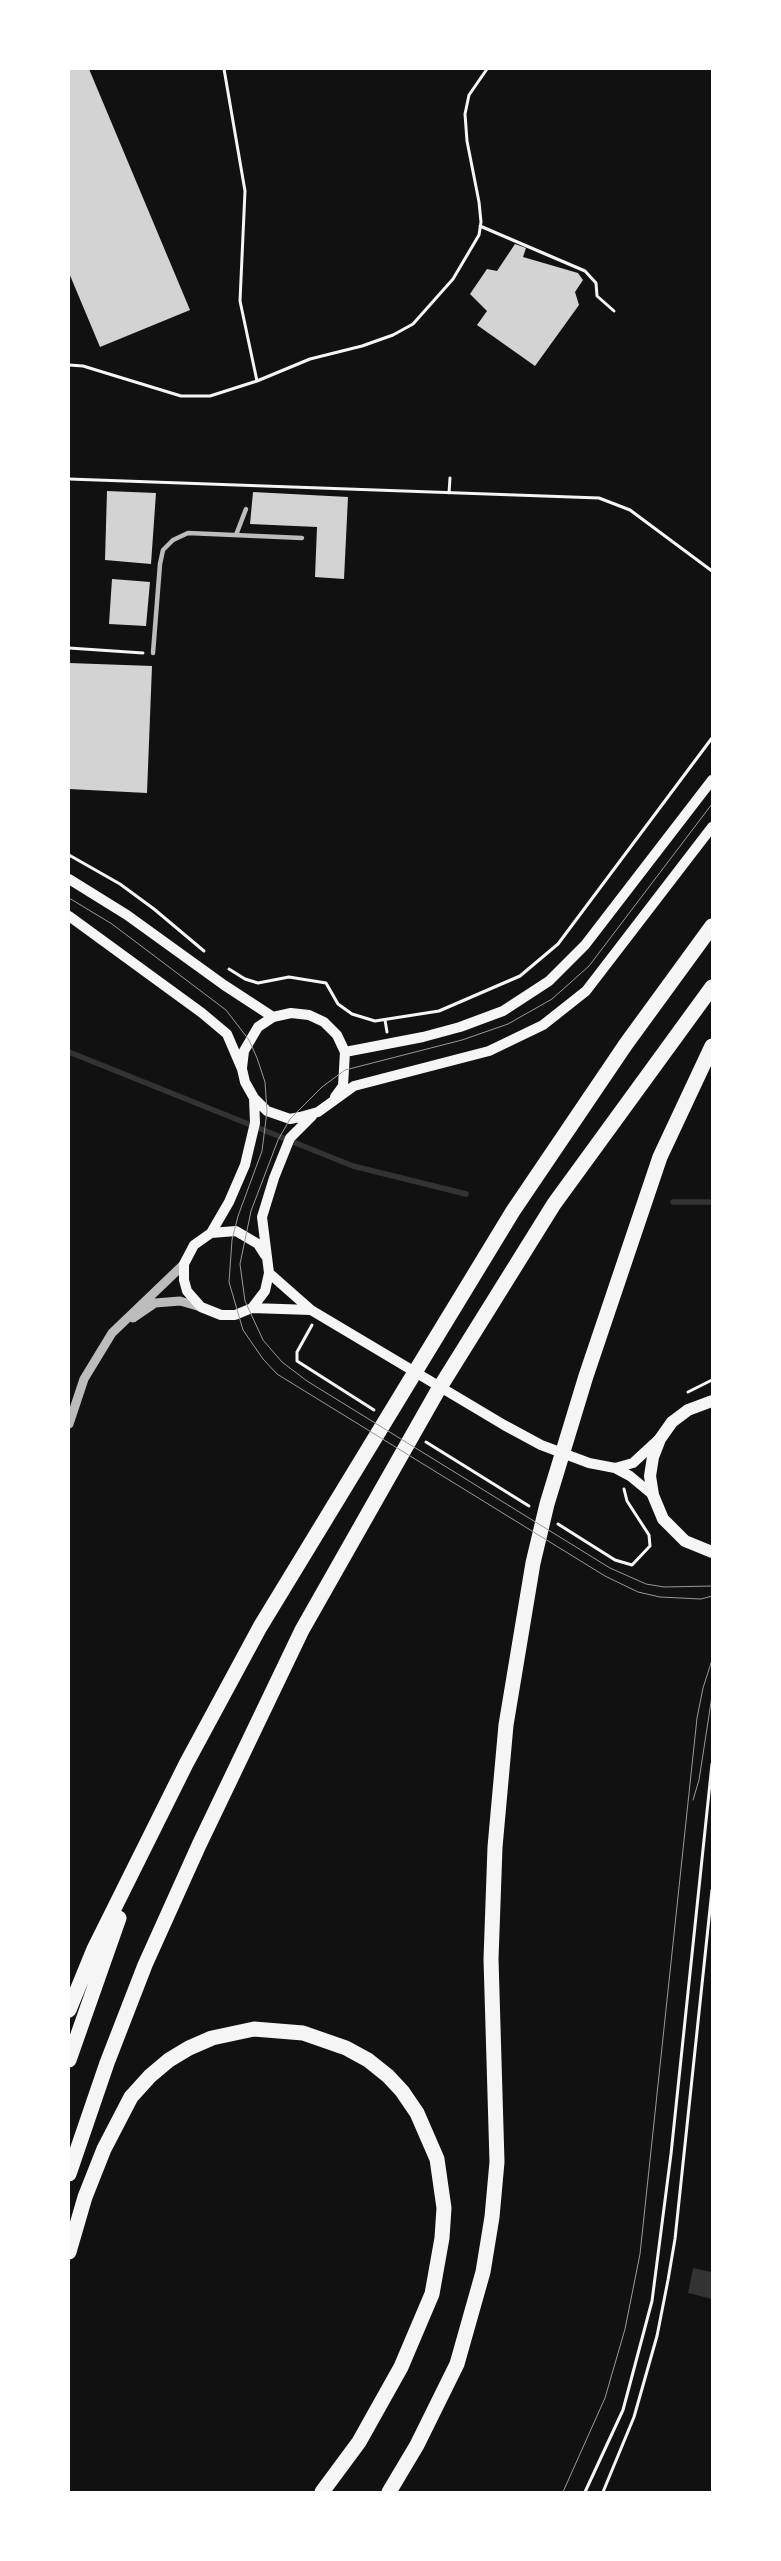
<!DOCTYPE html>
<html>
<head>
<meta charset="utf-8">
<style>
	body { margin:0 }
	#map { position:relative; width:781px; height:2561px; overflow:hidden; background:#111; font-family:"Source Serif 4",serif }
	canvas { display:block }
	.frame { position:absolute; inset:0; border:70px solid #fff; pointer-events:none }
</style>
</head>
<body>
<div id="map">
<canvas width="781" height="2561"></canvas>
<div class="frame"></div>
</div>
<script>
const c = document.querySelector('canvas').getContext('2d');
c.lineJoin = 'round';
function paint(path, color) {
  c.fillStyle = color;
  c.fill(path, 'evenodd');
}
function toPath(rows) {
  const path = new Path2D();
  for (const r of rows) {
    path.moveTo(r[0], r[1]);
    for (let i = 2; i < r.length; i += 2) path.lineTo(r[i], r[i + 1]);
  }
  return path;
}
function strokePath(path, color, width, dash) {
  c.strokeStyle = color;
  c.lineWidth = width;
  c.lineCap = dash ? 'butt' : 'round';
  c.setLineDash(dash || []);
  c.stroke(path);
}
paint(toPath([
	[693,2268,712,2272,712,2299,688,2293]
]), '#333');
strokePath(toPath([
	[69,1052,353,1166,466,1194],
	[673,1202,712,1202]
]), '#333', 5.5);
paint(toPath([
	[69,69,89,69,190,310,100,347,69,273],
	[515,244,526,248,523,257,578,273,583,280,575,292,579,305,535,366,477,325,487,311,470,294,487,269,497,271],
	[107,491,156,493,151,564,105,560],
	[253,492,348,497,344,579,315,577,317,527,250,524],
	[112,579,150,582,146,626,109,624],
	[69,663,152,666,147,793,69,789]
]), '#d3d3d3');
strokePath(toPath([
	[224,69,245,191,240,301,257,381],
	[480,226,585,271,596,283,597,296,614,311],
	[69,365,83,366,181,396,210,396,257,381,310,359,362,346,393,335,413,324,453,279,479,235,481,222,479,202,467,141,465,114,469,95,487,69],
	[69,479,599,498,630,510,712,571],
	[449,493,450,478],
	[69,648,143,653],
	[69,855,120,884,154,909,204,951],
	[229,969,245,979,258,983,289,977,326,983,338,1004,352,1014,375,1021,439,1011,520,976,558,944,712,738],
	[385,1020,387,1032],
	[312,1325,297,1352,297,1361,374,1410],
	[688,1392,712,1380],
	[426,1442,529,1506],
	[558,1524,615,1560,632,1565,650,1546,649,1535,627,1501,624,1489],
	[585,2492,623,2410,652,2301,671,2154,712,1764],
	[603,2492,634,2417,657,2336,668,2280,675,2239,712,1890]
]), '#f5f5f5', 3);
strokePath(toPath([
	[236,535,246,509],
	[153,653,160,564,163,550,173,540,188,533,302,538]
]), '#bcbcbc', 4.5);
strokePath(toPath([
	[133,1318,155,1303,180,1301,201,1307],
	[69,1424,84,1379,112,1333,184,1264]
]), '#bcbcbc', 9);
strokePath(toPath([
	[69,879,127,915,224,985,273,1017],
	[69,916,202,1013,227,1034,242,1069,245,1082,254,1098,267,1111,290,1119,300,1117,318,1112,354,1086,489,1051,543,1025,586,991,712,827],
	[345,1052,423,1037,460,1027,503,1011,549,981,585,945,712,780],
	[242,1068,244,1051,258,1027,273,1017,291,1013,309,1015,324,1022,337,1035,345,1052,343,1086,335,1097],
	[254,1098,255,1123,245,1165,229,1202,211,1233,194,1245,184,1264,184,1280,187,1291,201,1307,221,1315,235,1315,252,1308,311,1310],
	[211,1233,236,1231,258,1244,265,1255],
	[269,1273,311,1310,504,1425,541,1445,589,1463,615,1468,630,1476,653,1495],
	[252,1308,265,1291,269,1273,262,1217,274,1178,290,1138,312,1116],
	[615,1468,633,1463,659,1439]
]), '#f5f5f5', 10);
strokePath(toPath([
	[712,1401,688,1410,672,1422,660,1439,653,1457,650,1476,653,1495,663,1519,685,1541,712,1552]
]), '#f5f5f5', 12);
strokePath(toPath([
	[69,2010,94,1949,186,1764,260,1627,513,1211,626,1044,712,926],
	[69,2060,119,1918],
	[69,2174,107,2063,145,1965,199,1845,302,1630,437,1392,554,1204,712,987],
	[69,2252,85,2197,104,2149,131,2097,150,2076,169,2060,189,2048,212,2038,254,2029,303,2033,346,2048,368,2060,388,2076,402,2091,417,2113,437,2159,444,2208,442,2238,432,2294,401,2367,359,2442,322,2492],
	[389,2492,417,2445,457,2364,483,2272,492,2217,497,2162,491,1959,495,1847,506,1725,533,1563,547,1504,586,1376,660,1157,712,1046]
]), '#f5f5f5', 15);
strokePath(toPath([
	[712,804,589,966,552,999,508,1024,462,1040,345,1070,322,1087,290,1119,278,1140,251,1211,240,1264,245,1301,263,1340,282,1362,307,1381,610,1568,646,1584,664,1587,712,1586],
	[69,898,112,924,226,1010,249,1040,257,1058,265,1082,267,1111,262,1151,238,1216,232,1240,229,1282,243,1330,263,1359,277,1374,605,1576,638,1592,660,1597,701,1599,712,1596],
	[693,1800,699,1780,712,1696],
	[563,2492,605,2398,625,2329,640,2254,697,1718,703,1688,712,1660]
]), '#9a9a9a', 1);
</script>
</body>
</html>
